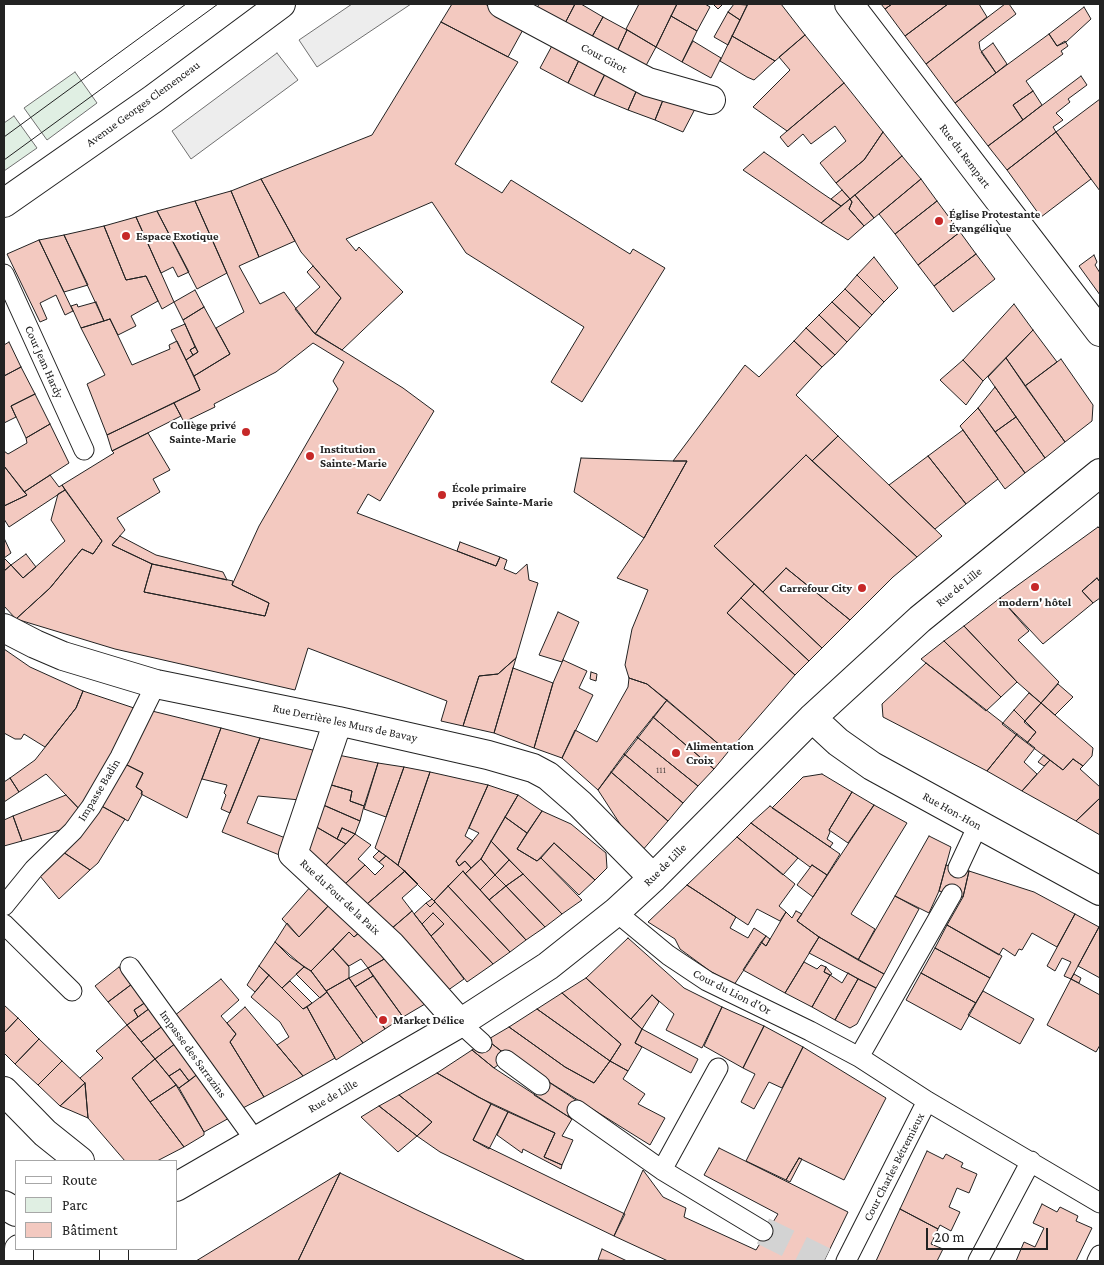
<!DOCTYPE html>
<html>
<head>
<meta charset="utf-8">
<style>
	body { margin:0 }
	#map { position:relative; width:1104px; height:1265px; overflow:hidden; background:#fff; font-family:"Crimson Pro",serif }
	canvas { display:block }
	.frame { position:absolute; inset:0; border:5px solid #222; pointer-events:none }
	.legend { position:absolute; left:15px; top:1160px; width:162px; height:90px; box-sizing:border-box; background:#fff; border:1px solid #a7a7a7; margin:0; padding:6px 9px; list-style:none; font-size:15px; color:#222 }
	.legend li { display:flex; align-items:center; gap:10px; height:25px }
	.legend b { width:25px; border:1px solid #a7a7a7 }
	.scale { position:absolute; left:926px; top:1228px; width:122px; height:22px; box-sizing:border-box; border:2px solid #222; border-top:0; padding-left:6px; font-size:15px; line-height:18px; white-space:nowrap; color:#222; -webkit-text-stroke:4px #fff; paint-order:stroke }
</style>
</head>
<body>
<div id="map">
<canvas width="1104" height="1265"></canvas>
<div class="frame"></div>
<ul class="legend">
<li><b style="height:6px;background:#fff"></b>Route</li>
<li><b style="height:14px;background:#e0efe3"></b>Parc</li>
<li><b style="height:14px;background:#f3c9c0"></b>Bâtiment</li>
</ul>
<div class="scale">20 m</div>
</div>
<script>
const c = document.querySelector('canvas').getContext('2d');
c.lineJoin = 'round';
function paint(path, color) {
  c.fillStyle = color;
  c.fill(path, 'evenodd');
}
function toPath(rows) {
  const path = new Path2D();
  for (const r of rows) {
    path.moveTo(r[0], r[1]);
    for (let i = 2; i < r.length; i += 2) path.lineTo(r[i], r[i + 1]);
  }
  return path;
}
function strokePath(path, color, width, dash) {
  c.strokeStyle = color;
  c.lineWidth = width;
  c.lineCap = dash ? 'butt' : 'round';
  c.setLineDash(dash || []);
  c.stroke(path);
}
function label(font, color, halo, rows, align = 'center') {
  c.font = font + ' "Crimson Pro",serif';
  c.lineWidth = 4;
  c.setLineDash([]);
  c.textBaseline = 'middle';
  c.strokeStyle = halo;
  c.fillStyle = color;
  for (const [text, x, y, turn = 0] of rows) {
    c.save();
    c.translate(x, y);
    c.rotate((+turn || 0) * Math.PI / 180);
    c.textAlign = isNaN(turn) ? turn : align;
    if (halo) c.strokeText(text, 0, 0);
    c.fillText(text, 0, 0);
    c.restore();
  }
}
const green = toPath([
	[75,72,97,103,47,140,24,108,75,72],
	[14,116,37,148,4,171,4,123,14,116]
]);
paint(green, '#e0efe3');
strokePath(green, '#6f6f6f', 1);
const parking = toPath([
	[352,4,411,4,317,67,299,40,352,4],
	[277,53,298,80,191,159,172,131,277,53]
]);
paint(parking, '#ededed');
strokePath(parking, '#6f6f6f', 1);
const building = toPath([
	[452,4,485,4,525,26,508,57,441,22,452,4],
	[539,4,575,4,562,29,534,14,539,4],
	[575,4,581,4,603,17,588,44,562,29,575,4],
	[639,4,677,4,656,47,626,29,639,4],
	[677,4,705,4,710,7,697,31,671,16,677,4],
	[713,4,723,4,718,9,713,4],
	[734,4,747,5,740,20,728,12,734,4],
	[748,4,781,4,805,35,775,61,732,36,748,4],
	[881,4,892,4,885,9,881,4],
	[892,4,948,4,905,36,885,9,892,4],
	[948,4,979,4,987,17,926,64,905,36,948,4],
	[1005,4,1009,4,1016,14,979,42,980,49,996,73,955,103,926,64,1005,4],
	[1084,7,1091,19,1066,42,1057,46,1049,34,1084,7],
	[728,12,740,20,728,45,714,37,728,12],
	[671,16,697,31,682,62,656,47,671,16],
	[603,17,627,30,614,58,588,44,603,17],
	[441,22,518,62,455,164,502,193,511,180,630,254,633,249,665,268,582,402,551,382,584,327,466,253,432,202,346,239,356,251,359,247,403,292,342,350,315,334,341,298,301,252,261,179,372,135,441,22],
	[627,30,656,47,642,73,614,58,627,30],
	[1049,34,1057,46,1065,41,1068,46,1061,51,1063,54,1026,81,1033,91,1013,105,1023,120,988,146,955,103,1049,34],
	[805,35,844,83,787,131,753,107,790,70,779,57,805,35],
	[732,36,775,61,754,80,747,77,720,61,732,36],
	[693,41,721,58,711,78,682,62,693,41],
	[554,42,581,56,568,83,540,68,554,42],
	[993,43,1007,64,996,73,981,52,993,43],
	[581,56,607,70,594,96,568,83,581,56],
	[607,70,639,85,628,110,594,96,607,70],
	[1081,76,1087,85,1068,99,1070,102,1056,113,1063,120,1053,127,1056,132,1007,170,988,146,1081,76],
	[844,83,883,132,864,160,836,183,820,163,846,141,835,126,811,144,803,134,788,147,780,137,844,83],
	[639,85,665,95,655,120,628,110,639,85],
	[1033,91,1042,105,1023,120,1013,105,1033,91],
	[665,95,696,107,683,132,655,120,665,95],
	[1100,99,1100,191,1056,132,1100,99],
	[883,132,902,156,850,199,836,183,864,160,883,132],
	[1056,132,1091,179,1041,217,1007,170,1056,132],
	[764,152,816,189,841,206,821,223,743,170,764,152],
	[902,156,921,179,874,218,855,195,902,156],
	[261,179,295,241,259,257,231,191,261,179],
	[921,179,937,201,895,234,879,214,921,179],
	[842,190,850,199,841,206,831,199,842,190],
	[231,191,259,257,239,266,260,304,284,292,313,332,403,388,434,411,380,501,368,494,357,513,496,566,500,557,507,560,504,569,516,574,527,564,529,580,538,583,516,658,498,674,479,676,463,726,441,721,447,701,308,648,295,690,115,649,16,619,50,588,82,549,93,554,102,541,62,485,114,453,112,451,148,433,170,470,153,479,160,492,117,518,125,530,112,545,152,564,144,592,265,616,269,603,232,585,259,526,338,389,333,381,344,362,313,343,276,372,214,404,215,407,184,422,174,403,200,390,194,376,230,354,216,328,244,312,195,201,231,191],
	[855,195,874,218,864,226,849,209,852,202,850,199,855,195],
	[850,199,852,202,849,209,864,226,848,240,821,223,850,199],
	[195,201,227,273,197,289,157,211,195,201],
	[937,201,960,232,918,265,895,234,937,201],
	[157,211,189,272,178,277,173,267,161,273,136,217,157,211],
	[136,217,174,302,162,309,146,276,126,280,104,226,136,217],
	[104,226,126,280,146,276,158,301,131,316,136,326,118,335,110,319,104,321,64,235,104,226],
	[960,232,976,254,934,286,918,265,960,232],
	[64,235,88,285,64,292,39,240,64,235],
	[39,240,73,311,65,315,56,295,40,303,47,319,40,322,7,254,39,240],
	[976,254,995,279,953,312,934,286,976,254],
	[1094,255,1097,262,1095,265,1100,273,1100,295,1079,266,1094,255],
	[874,257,898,288,884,302,857,275,874,257],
	[313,266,341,298,315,334,295,309,320,287,307,272,313,266],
	[857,275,884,302,872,315,845,289,857,275],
	[845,289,872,315,860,328,832,302,845,289],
	[195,290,204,307,183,320,174,302,195,290],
	[96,302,104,321,81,328,71,306,77,304,78,307,96,302],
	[832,302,860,328,847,342,819,315,832,302],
	[1014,304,1033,330,983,381,963,360,1014,304],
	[204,307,230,354,194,376,186,360,198,352,183,320,204,307],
	[819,315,847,342,835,355,806,328,819,315],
	[110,319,132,365,170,349,169,345,177,341,200,390,107,435,87,384,105,375,81,328,110,319],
	[185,324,195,347,190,350,193,355,186,360,171,330,185,324],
	[806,328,835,355,822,367,794,341,806,328],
	[1033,330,1057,362,1025,386,1006,358,1033,330],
	[794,341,822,367,796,395,838,436,812,461,806,455,714,546,754,584,727,613,795,675,728,752,647,684,629,678,625,665,632,629,648,590,617,578,644,538,687,461,673,461,745,365,759,377,794,341],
	[9,342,21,367,4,376,4,345,9,342],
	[195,347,198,352,193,355,190,350,195,347],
	[1006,358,1065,442,1045,458,988,377,1006,358],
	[1061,359,1093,405,1092,421,1065,442,1025,386,1061,359],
	[963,360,983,381,966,405,940,380,963,360],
	[21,367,35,394,11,406,16,417,4,423,4,376,21,367],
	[995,387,1016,417,995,432,978,408,995,387],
	[35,394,50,424,26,438,11,406,35,394],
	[174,403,181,416,112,451,107,435,174,403],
	[978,408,1025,473,1005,489,960,426,978,408],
	[1016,417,1045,458,1025,473,995,432,1016,417],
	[50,424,69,463,24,492,4,466,4,451,8,454,27,443,26,438,50,424],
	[963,430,998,479,966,504,928,456,963,430],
	[838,436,942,536,917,557,812,461,838,436],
	[806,455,917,557,893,577,850,620,786,568,763,592,714,546,806,455],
	[928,456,966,504,935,529,889,485,928,456],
	[581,458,673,461,687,461,644,538,574,492,581,458],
	[4,466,27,495,4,506,4,466],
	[50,475,59,487,62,485,65,490,9,527,4,519,4,506,27,495,24,492,50,475],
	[65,490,102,541,93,554,82,549,50,588,16,619,4,606,4,571,11,565,23,578,65,541,51,520,58,494,65,490],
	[1098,527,1100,529,1100,582,1097,578,1082,591,1093,603,1043,644,1000,598,1098,527],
	[120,536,156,555,223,572,227,580,152,564,112,545,120,536],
	[4,538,11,553,4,558,11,565,4,571,4,538],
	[460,542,500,557,496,566,457,551,460,542],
	[26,554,36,567,23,578,11,565,26,554],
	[152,564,233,581,232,585,269,603,265,616,144,592,152,564],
	[786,568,850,620,822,648,763,592,786,568],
	[1097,578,1100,582,1100,598,1093,603,1082,591,1097,578],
	[754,584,822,648,809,661,741,598,754,584],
	[741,598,809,661,795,675,727,613,741,598],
	[1000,598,1029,631,1018,640,1059,682,1041,703,1017,682,964,626,1000,598],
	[558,612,579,622,562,662,539,655,558,612],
	[964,626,1017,682,1001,697,944,641,964,626],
	[944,641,1001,697,986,711,921,659,944,641],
	[4,649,30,667,83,691,76,708,45,747,24,734,21,739,15,739,4,733,4,649],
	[516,658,494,733,463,726,479,676,498,674,516,658],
	[563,660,587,671,579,688,593,695,562,758,534,748,553,683,563,660],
	[926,663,1017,734,987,771,883,717,882,704,926,663],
	[513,668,553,683,534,748,494,733,513,668],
	[591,672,597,674,596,681,590,679,591,672],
	[629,678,647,684,667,700,598,790,562,758,575,730,597,742,628,687,629,678],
	[1058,684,1073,697,1055,715,1041,703,1058,684],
	[83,691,134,708,83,813,46,774,19,792,10,778,35,760,76,708,83,691],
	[1029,693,1041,703,1025,721,1014,710,1029,693],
	[667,700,728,752,714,769,653,717,667,700],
	[1041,703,1093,748,1092,756,1083,766,1073,759,1063,770,1027,743,1036,732,1024,722,1041,703],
	[1014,710,1036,732,1027,743,1002,724,1014,710],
	[152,711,221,728,187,818,141,794,142,791,136,787,143,773,123,763,152,711],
	[653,717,714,769,698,786,637,737,653,717],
	[221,728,260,738,230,813,221,809,226,795,224,793,227,785,202,779,221,728],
	[1017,734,1035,748,1024,762,1037,774,1022,791,987,771,1017,734],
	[637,737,698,786,683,803,624,754,637,737],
	[260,738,317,751,300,800,258,796,247,823,288,839,282,856,222,832,260,738],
	[624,754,683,803,668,821,611,772,624,754],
	[338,755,378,763,364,806,350,801,352,791,328,784,338,755],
	[1044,755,1050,760,1044,766,1038,762,1044,755],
	[1073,759,1083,766,1080,769,1100,787,1100,798,1076,821,1022,791,1050,760,1063,770,1073,759],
	[123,763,143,773,136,787,142,791,142,795,128,821,98,804,123,763],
	[378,763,404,767,386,817,364,809,378,763],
	[404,767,430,772,398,865,375,848,404,767],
	[430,772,488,785,465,836,473,841,456,861,459,866,465,861,471,868,465,874,463,871,434,901,398,865,430,772],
	[611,772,668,821,641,852,622,827,598,790,611,772],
	[822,774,852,792,829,830,830,832,827,839,833,843,830,847,772,808,803,777,822,774],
	[10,778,19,792,4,802,4,782,10,778],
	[328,784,352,791,350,801,364,806,360,821,321,804,328,784],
	[488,785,518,795,481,859,471,868,465,861,459,866,456,861,479,833,469,828,488,785],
	[852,792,874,805,848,843,829,830,852,792],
	[66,795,83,813,60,830,22,841,13,816,66,795],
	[518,795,542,811,527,833,505,817,518,795],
	[1100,798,1100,835,1076,821,1100,798],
	[98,804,125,819,98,863,90,870,63,852,98,804],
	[321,804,360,821,355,834,342,828,337,839,313,825,321,804],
	[874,805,907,823,851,914,875,929,858,960,819,937,797,921,874,805],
	[770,806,840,854,827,875,812,865,810,867,751,823,770,806],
	[542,811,571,824,606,853,607,868,595,880,554,843,537,861,517,849,542,811],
	[13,816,22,841,4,846,4,820,13,816],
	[505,817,527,833,517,849,537,861,541,858,582,900,562,914,491,841,505,817],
	[751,823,798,858,783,875,737,837,751,823],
	[313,825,346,844,325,866,305,847,313,825],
	[342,828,355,834,346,844,337,839,342,828],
	[355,834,371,845,358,859,365,865,345,884,325,866,355,834],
	[929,836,951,847,939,891,929,913,895,896,929,836],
	[737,837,795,884,779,906,786,912,780,921,757,909,748,925,687,885,737,837],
	[491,841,509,860,495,875,481,859,491,841],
	[554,843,595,880,579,895,541,858,554,843],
	[379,851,386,856,379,862,373,857,379,851],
	[63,852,90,870,59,899,40,876,63,852],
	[386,856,405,871,367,904,345,884,365,865,375,875,384,866,379,862,386,856],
	[481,859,495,875,480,890,465,874,481,859],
	[509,860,523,874,506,886,495,875,509,860],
	[812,865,827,875,813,897,797,885,812,865],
	[946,865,969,871,963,897,939,891,946,865],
	[405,871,418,884,402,898,412,911,391,929,367,904,405,871],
	[463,871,526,940,510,952,448,886,463,871],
	[969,871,1034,892,1075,914,1057,947,1032,933,1022,950,1019,949,1015,956,1003,948,999,955,947,925,963,897,969,871],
	[523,874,562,914,545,927,506,886,523,874],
	[495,875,506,886,489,900,480,890,495,875],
	[312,885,331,903,299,937,282,919,312,885],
	[687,885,736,917,730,928,748,938,754,928,766,936,734,985,710,971,680,949,675,939,648,922,687,885],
	[448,886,510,952,493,964,435,902,434,901,448,886],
	[506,886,545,927,526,940,489,900,506,886],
	[895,896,919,909,884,974,858,960,895,896],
	[432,899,435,902,430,907,426,903,432,899],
	[435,902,493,964,467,982,431,936,444,924,433,913,422,924,414,914,426,903,430,907,435,902],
	[331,903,361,931,354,937,349,932,311,971,290,957,275,942,287,923,299,937,331,903],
	[412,911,464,979,444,993,391,929,412,911],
	[796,911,802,914,797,921,819,937,785,993,743,970,761,942,766,946,786,912,792,918,796,911],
	[433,913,444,924,431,936,422,924,433,913],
	[1075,914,1099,927,1071,979,1064,976,1071,962,1062,958,1055,971,1047,966,1075,914],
	[947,925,1002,956,990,978,935,948,947,925],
	[1099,927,1100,928,1100,978,1078,966,1099,927],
	[361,931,388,957,368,968,361,959,349,966,333,949,349,932,354,937,361,931],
	[766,936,770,939,766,946,761,942,766,936],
	[819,937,884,974,876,988,809,953,819,937],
	[628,938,684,988,722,1007,702,1048,666,1030,674,1014,652,995,631,1019,586,978,628,938],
	[275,942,304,967,282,988,259,966,275,942],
	[935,948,990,978,976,1003,921,973,935,948],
	[333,949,349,967,349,978,326,991,311,971,333,949],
	[388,957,425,1004,403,1017,368,968,388,957],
	[804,962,817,969,821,965,826,967,824,972,830,975,812,1007,785,993,804,962],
	[259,966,269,975,255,992,247,985,259,966],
	[119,967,132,984,108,1002,95,986,119,967],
	[304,967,311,971,327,992,320,998,296,974,304,967],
	[826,967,832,974,830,975,824,972,826,967],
	[368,968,373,976,355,987,349,978,368,968],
	[848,973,858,979,835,1020,812,1007,830,975,842,983,848,973],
	[921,973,976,1003,961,1030,906,1000,921,973],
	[1074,974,1081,978,1079,983,1071,979,1074,974],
	[269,975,303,1009,307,1007,335,1058,303,1076,277,1045,289,1037,280,1022,251,997,269,975],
	[373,976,403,1017,385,1029,355,987,373,976],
	[349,978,385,1029,363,1043,326,991,349,978],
	[586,978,642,1029,635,1043,642,1047,628,1071,610,1061,621,1044,562,993,586,978],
	[221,979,239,1000,221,1016,236,1034,230,1042,264,1097,241,1109,174,1016,221,979],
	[858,979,876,988,857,1024,850,1028,835,1020,858,979],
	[1071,979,1100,995,1100,1045,1096,1052,1047,1025,1071,979],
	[290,981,312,1003,303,1009,282,988,290,981],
	[132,984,146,1002,134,1010,138,1017,127,1025,108,1002,132,984],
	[983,991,1034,1019,1020,1044,968,1015,983,991],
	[327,992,363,1043,336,1060,307,1007,327,992],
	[562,993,621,1044,610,1061,537,1009,562,993],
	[652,995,659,1002,642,1029,631,1019,652,995],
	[146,1002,150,1008,138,1017,134,1010,146,1002],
	[4,1005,18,1018,4,1033,4,1005],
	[245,1007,303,1076,264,1097,230,1042,236,1034,227,1023,245,1007],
	[722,1007,764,1026,743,1068,704,1046,722,1007],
	[150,1008,164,1025,141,1042,127,1025,150,1008],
	[537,1009,610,1061,594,1083,565,1067,509,1027,537,1009],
	[18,1018,39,1039,15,1064,4,1053,4,1033,18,1018],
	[127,1025,155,1059,132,1078,184,1147,157,1161,125,1161,88,1118,85,1083,80,1078,103,1058,96,1051,127,1025],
	[164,1025,176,1043,155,1059,141,1042,164,1025],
	[764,1026,803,1047,782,1088,769,1082,754,1109,741,1102,755,1074,743,1068,764,1026],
	[509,1027,565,1067,594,1083,610,1061,628,1071,623,1079,645,1094,638,1104,665,1118,650,1145,509,1057,487,1040,509,1027],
	[642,1029,698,1059,691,1073,635,1043,642,1029],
	[39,1039,62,1061,38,1085,15,1064,39,1039],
	[487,1040,509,1057,494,1068,472,1050,487,1040],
	[176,1043,199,1073,189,1081,180,1069,169,1076,155,1059,176,1043],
	[803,1047,886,1098,844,1180,799,1158,786,1180,746,1161,803,1047],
	[472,1050,494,1068,572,1119,562,1136,573,1140,562,1165,544,1157,555,1133,478,1097,437,1073,472,1050],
	[155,1059,176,1085,150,1102,132,1078,155,1059],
	[62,1061,85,1083,60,1106,38,1085,62,1061],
	[180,1069,189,1081,179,1088,169,1076,180,1069],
	[199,1073,231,1117,204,1132,179,1088,199,1073],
	[437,1073,491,1104,473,1140,625,1214,614,1236,440,1152,417,1136,432,1122,399,1095,437,1073],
	[544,1079,582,1104,572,1119,534,1095,544,1079],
	[85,1083,88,1118,60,1106,85,1083],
	[176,1085,204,1132,204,1135,184,1147,150,1102,176,1085],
	[399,1095,432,1122,417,1136,379,1106,399,1095],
	[491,1104,508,1112,489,1149,473,1140,491,1104],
	[379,1106,417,1136,398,1152,361,1117,379,1106],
	[508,1112,555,1133,544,1157,562,1165,561,1169,523,1149,522,1153,497,1135,508,1112],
	[719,1148,848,1212,824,1261,668,1261,614,1236,643,1170,663,1197,686,1208,684,1217,756,1250,778,1214,704,1175,719,1148],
	[927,1151,943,1159,946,1154,963,1163,961,1167,977,1174,969,1193,957,1188,949,1207,960,1212,951,1231,940,1225,938,1229,900,1209,927,1151],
	[799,1158,802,1159,790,1182,786,1180,799,1158],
	[340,1173,298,1261,196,1261,340,1173],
	[340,1173,417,1210,526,1261,298,1261,340,1173],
	[1042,1204,1057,1212,1060,1207,1078,1216,1076,1221,1092,1228,1076,1261,1016,1261,1024,1242,1035,1247,1044,1228,1033,1223,1042,1204],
	[900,1209,938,1229,931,1244,943,1249,937,1261,876,1261,900,1209],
	[602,1249,627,1261,598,1260,602,1249]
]);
paint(building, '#f3c9c0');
strokePath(building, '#222', 1);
strokePath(toPath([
	[763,1231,824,1261]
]), '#d3d3d3', 28, [28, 14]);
const service = toPath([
	[4,274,84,450],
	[958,868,978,825],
	[4,906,34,869,73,831,91,807,120,757,156,684],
	[616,912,668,955,707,981,810,1031,859,1057,927,1101,1100,1203],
	[4,924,72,991],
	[130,967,255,1140],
	[460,1023,482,1043],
	[859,1057,952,894],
	[506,1060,540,1085],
	[577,1110,662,1170,718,1068],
	[662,1170,763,1231],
	[846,1261,927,1101],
	[978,1261,1031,1161],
	[1097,1261,1100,1255]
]);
const pedestrian = toPath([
	[502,4,648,82,711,100],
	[4,1091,45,1133,80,1161]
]);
const minor = toPath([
	[849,4,1100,332],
	[4,203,153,99,281,4],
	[4,628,35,644,63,656,156,684,338,721,488,755,533,768,548,776,580,804,653,878],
	[812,718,838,742,872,766,1100,891],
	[338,721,293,854,391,945,460,1023],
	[176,1187,460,1023,548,966,616,912,653,878,812,718,920,619,1100,473],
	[4,1205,16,1212],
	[19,1261,19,1249],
	[114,1261,114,1249]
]);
strokePath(service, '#222', 21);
strokePath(pedestrian, '#222', 30);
strokePath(minor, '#222', 30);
strokePath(service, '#fff', 19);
strokePath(pedestrian, '#fff', 28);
strokePath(minor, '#fff', 28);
strokePath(toPath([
	[4,137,186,4],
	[4,160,218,4]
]), '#222', 1);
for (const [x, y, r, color] of [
	[939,221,5,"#c62828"],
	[126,236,5,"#c62828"],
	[246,432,5,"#c62828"],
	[310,456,5,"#c62828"],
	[442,495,5,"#c62828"],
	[1035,587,5,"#c62828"],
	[862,588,5,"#c62828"],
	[676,753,5,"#c62828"],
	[383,1020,5,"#c62828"]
]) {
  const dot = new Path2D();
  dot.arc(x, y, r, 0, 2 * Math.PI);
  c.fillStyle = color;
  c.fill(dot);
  strokePath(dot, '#fff', 2);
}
label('10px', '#564c4a', null, [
	["111",661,770]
]);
label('12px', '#222', '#fff', [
	["Cour Girot",604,58,28],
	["Avenue Georges Clemenceau",143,104,-36],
	["Rue du Rempart",965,156,53],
	["Cour Jean Hardy",44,362,66],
	["Rue de Lille",959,587,-39],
	["Rue Derrière les Murs de Bavay",345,723,12],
	["Impasse Badin",99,790,-59],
	["Rue Hon-Hon",952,811,29],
	["Rue de Lille",665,865,-45],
	["Rue du Four de la Paix",340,897,43],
	["Cour du Lion d'Or",732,992,27],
	["Impasse des Sarrazins",193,1054,54],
	["Rue de Lille",333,1096,-30],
	["Cour Charles Bétremieux",894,1167,-63]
]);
label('bold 12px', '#222', '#fff', [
	["Église Protestante",949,214],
	["Évangélique",949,228],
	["Espace Exotique",136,236],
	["Collège privé",236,425,"right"],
	["Sainte-Marie",236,439,"right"],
	["Institution",320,449],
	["Sainte-Marie",320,463],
	["École primaire",452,488],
	["privée Sainte-Marie",452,502],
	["Carrefour City",852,588,"right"],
	["modern' hôtel",1035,602,"center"],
	["Alimentation",686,746],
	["Croix",686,760],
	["Market Délice",393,1020]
], 'left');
</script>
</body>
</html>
